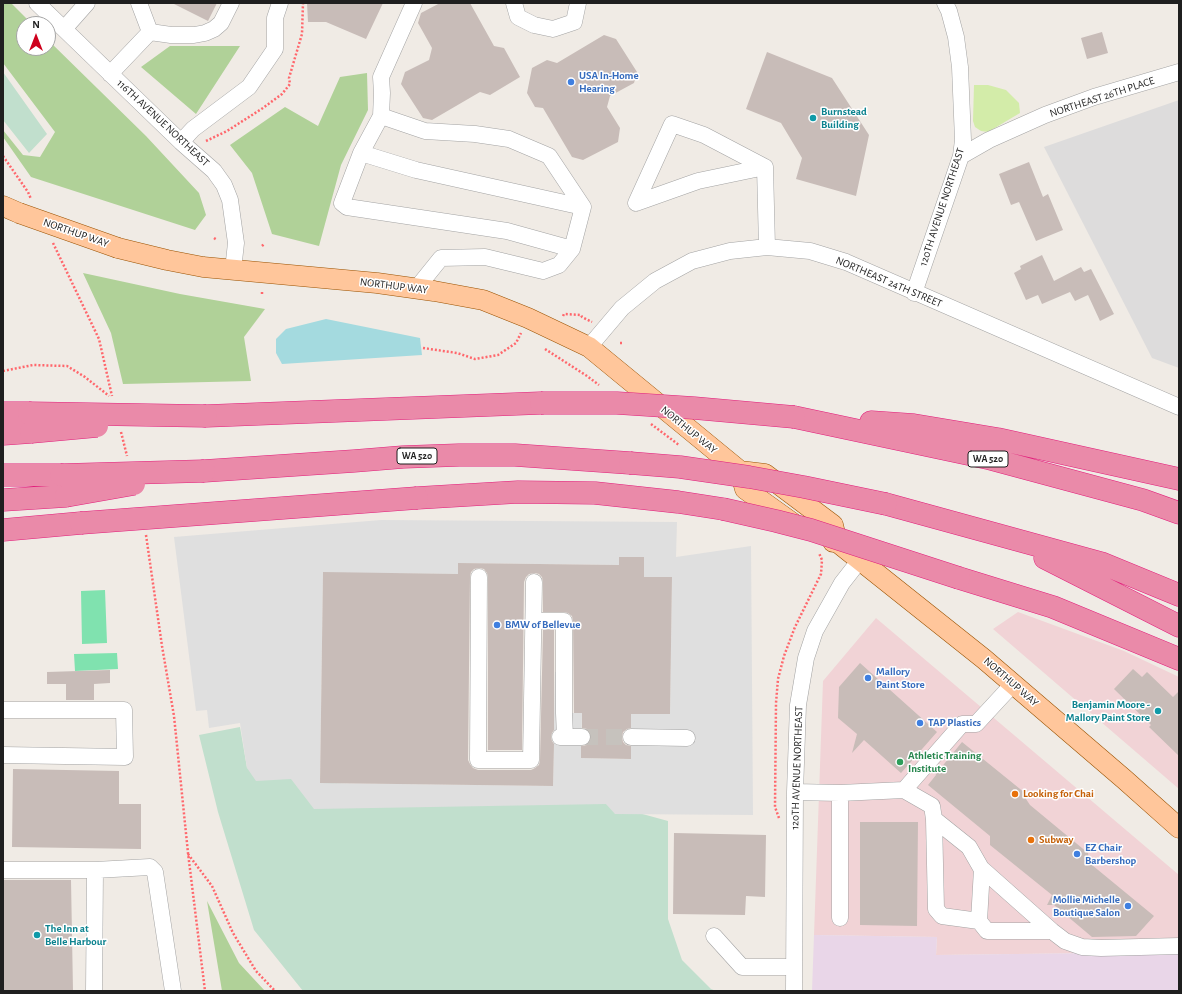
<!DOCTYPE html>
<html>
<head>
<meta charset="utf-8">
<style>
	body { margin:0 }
	#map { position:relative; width:1182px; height:994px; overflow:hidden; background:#f0ebe5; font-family:"Alegreya Sans",sans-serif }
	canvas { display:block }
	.frame { position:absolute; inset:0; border:4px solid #1f1f1f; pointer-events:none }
	.north { position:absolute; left:16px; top:16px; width:40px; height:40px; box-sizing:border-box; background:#fff; border:1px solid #a5a5a5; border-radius:50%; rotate:0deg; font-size:11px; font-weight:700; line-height:16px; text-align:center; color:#1f1f1f }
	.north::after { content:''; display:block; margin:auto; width:14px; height:18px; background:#ce001c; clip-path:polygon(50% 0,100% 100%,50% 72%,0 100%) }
</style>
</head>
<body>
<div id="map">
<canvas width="1182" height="994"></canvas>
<div class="frame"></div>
<div class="north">N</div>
</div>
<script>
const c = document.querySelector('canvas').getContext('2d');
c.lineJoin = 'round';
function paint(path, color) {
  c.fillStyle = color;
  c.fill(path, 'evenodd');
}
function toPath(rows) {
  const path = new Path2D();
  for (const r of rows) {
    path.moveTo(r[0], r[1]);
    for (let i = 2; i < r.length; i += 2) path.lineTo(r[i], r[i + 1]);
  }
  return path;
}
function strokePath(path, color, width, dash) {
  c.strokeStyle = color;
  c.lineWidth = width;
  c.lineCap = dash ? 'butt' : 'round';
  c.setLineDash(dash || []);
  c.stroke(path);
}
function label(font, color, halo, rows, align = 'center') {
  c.font = font + ' "Alegreya Sans",sans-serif';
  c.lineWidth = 3;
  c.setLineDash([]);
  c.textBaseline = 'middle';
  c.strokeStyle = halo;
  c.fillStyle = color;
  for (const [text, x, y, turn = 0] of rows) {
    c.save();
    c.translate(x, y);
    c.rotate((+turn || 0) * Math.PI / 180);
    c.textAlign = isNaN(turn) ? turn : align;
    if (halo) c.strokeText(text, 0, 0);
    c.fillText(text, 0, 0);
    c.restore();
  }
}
paint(toPath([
	[1179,100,1179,368,1152,358,1044,147]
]), '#dddcdc');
paint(toPath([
	[1018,612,1124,651,1179,677,1179,789,993,629],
	[876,618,1179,875,1179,952,936,955,937,937,814,935,823,681]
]), '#f1d3d6');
paint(toPath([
	[814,935,937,937,936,955,1179,952,1179,991,812,991]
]), '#e9d6e8');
paint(toPath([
	[974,85,988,85,1006,90,1019,103,1020,113,988,132,981,131,975,127,973,121]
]), '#d3eca9');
paint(toPath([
	[3,3,11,3,32,24,24,24,24,48,48,48,48,40,146,136,199,193,206,215,195,230,31,177,3,137,3,130,23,155,40,157,55,132,3,63],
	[170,46,240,46,196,114,141,67],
	[367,73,368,110,341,165,319,246,272,234,252,173,230,145,285,107,318,126,340,77],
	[83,273,180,294,265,309,244,337,251,381,123,384,111,333],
	[207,901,239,963,265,991,222,991]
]), '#b0d198');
paint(toPath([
	[3,72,47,134,29,153,3,120],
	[240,727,247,768,291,779,553,804,606,804,668,821,668,919,682,960,711,989,716,991,303,991,254,930,218,812,199,735]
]), '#c1dfcd');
paint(toPath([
	[105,590,107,643,82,644,81,591],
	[117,653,118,669,75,671,74,654]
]), '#80e2af');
paint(toPath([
	[381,520,677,522,676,557,751,546,753,815,615,814,606,804,314,809,291,779,256,781,247,768,240,723,209,728,207,710,196,711,174,537],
	[619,557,644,557,644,577,672,578,670,714,631,714,631,759,581,758,582,713,572,713,572,672,555,672,553,786,320,783,323,573,458,574,458,563,619,565]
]), '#dfdfdf');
paint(toPath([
	[326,319,420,338,422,355,282,364,276,353,276,339,286,329]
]), '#a4dadf');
paint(toPath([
	[172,3,217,3,208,21],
	[307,3,383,3,366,39,326,22,308,22],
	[440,3,470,3,494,46,504,48,520,77,490,95,480,92,432,120,423,118,401,84,405,72,429,60,432,48,418,23,421,13],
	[1102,32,1108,53,1087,59,1081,38],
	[604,35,616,39,637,72,634,83,610,96,607,107,620,128,618,142,583,160,572,157,543,108,535,107,527,93,532,68,547,60,557,63],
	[767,52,832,78,869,135,856,196,796,179,802,158,781,123,746,109],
	[1029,162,1043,197,1048,194,1063,230,1036,241,1019,202,1011,205,999,174],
	[1042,255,1054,281,1081,267,1084,272,1091,269,1114,314,1100,321,1088,295,1075,301,1070,292,1042,304,1038,295,1026,300,1014,273,1021,269,1020,266],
	[619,557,644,557,644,577,672,577,670,714,631,714,631,728,627,729,623,732,622,737,623,742,626,745,631,746,631,759,581,758,581,746,587,745,590,741,591,737,590,733,587,729,582,728,582,713,574,713,573,621,572,616,568,613,564,612,543,612,543,582,542,577,539,574,535,573,529,574,526,577,524,582,522,750,488,750,488,577,487,573,484,569,479,568,474,569,471,572,470,577,468,760,470,764,473,768,478,770,531,770,535,768,539,765,540,760,543,630,554,630,554,730,552,733,551,737,552,741,554,744,553,786,320,783,323,572,458,574,458,563,619,565],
	[860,663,937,732,901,773,864,740,852,753,857,734,838,718,839,687],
	[1133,669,1142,677,1147,672,1173,697,1179,691,1179,756,1149,727,1151,725,1114,689],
	[110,670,110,683,94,684,94,700,66,700,66,684,47,684,47,672],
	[962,742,1025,793,1026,799,1030,805,1088,853,1089,860,1092,865,1154,916,1136,936,1092,937,1054,905,1047,905,1052,895,990,845,990,836,928,785,936,775,935,771,940,769],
	[13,769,119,771,119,804,141,804,141,849,12,847],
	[860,822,918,822,917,926,860,925],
	[674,833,766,835,765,897,746,896,745,915,673,914],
	[3,880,71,880,73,991,3,991]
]), '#c8bcb8');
strokePath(toPath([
	[582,737,631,737]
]), '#c6c2bd', 16, [16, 8]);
const minor = toPath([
	[37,3,181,142,214,171,224,185,230,200,236,243,233,270],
	[514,3,518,17,534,25,553,29,574,22,578,3],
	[64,29,87,3],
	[150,32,171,35,194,35,205,33,214,29,221,23,231,3],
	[110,74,150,32,139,3],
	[381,116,382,93,381,77,414,3],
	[181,142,193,129,249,87,275,49,275,18,280,3],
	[361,153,381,116,425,131,475,134,509,139,549,156,583,207],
	[961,156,989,140,1045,115,1094,97,1179,72],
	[765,167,698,181,636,203,672,124,704,135,765,167,767,247],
	[416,289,441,258,485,257,543,271,559,265,572,249,507,231,347,207,342,203,361,153,416,170,583,207,572,249],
	[914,293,961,156,963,140,960,67,956,37,949,11,945,3],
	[589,347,622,308,655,281,692,261,730,251,767,247,810,251,846,262,1179,407],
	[479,577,478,760,531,760,534,582],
	[534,621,564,621,564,713,565,737],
	[3,710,124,710,125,757,3,755],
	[560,737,582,737],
	[631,737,687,738],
	[904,790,932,806,934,819,969,847,981,868,1052,931,1065,941,1082,947,1101,948,1179,946],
	[795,792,840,793,904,790,962,724,976,724,1013,684],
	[840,793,840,918],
	[934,819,936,909,942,916,979,921,987,931,1052,931],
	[3,870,95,870,150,867,155,872,173,991],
	[979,921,982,869],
	[714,936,742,967,794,967],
	[94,991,95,870],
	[794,991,795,792,798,705,806,658,815,631,842,583,860,560]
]);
const major = toPath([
	[3,206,19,213],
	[118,248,167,260,203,267,377,283,434,291,483,300,528,318,589,347,740,471,765,474,833,525,837,542],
	[740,471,745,489,794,524],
	[833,542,837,542,984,659,1124,779,1179,828]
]);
const highway = toPath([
	[3,413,29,413],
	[206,416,541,403],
	[794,417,987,458,1143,500,1179,513],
	[871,422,914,425,998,439,1179,479],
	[3,434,31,432],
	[204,471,354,461,403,457,459,455,515,455,630,463],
	[3,475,61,475],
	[417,498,518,492,595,493,678,502,723,509],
	[3,500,66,496],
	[886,504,1101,563,1179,595],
	[3,530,81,523],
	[1045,558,1179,626],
	[959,578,1053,607,1179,659]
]);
strokePath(minor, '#a3a3a3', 17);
strokePath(major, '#9a5200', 21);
strokePath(highway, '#e21e7b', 23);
strokePath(toPath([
	[206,141,227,131,263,108,282,94,290,84,289,78,302,34,303,3],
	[3,156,28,192,31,199],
	[214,238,217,240],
	[53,243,99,339,112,396],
	[262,246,264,244],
	[262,292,262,295],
	[563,316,564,314,581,315,582,317,592,322],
	[620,343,622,343],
	[423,348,457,353,475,359,498,355,516,343,521,333],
	[545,349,587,376,599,385],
	[3,371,33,365,67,366,85,377,109,396],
	[651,424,679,445],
	[121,432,127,456],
	[146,535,162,646,174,716,188,853,205,991],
	[779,818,775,807,776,703,778,679,784,656,795,627,821,574,822,560,819,553],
	[188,854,212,886,233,933,256,971,275,991]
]), '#ff676c', 2.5, [2, 2]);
strokePath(minor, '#fff', 16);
strokePath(major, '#ffc69b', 20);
strokePath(highway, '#ea8aa9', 22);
const majorBridge = toPath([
	[19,213,118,248]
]);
const highwayBridge = toPath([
	[541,403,617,403,694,408,794,417],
	[29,413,206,416],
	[31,432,97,426],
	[630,463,680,467,749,477,804,487,886,504],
	[61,475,204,471],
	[66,496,134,484],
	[723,509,776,521,811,530,959,578],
	[81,523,417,498]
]);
strokePath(majorBridge, '#9a5200', 21, []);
strokePath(highwayBridge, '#e21e7b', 23, []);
strokePath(majorBridge, '#ffc69b', 20);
strokePath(highwayBridge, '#ea8aa9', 22);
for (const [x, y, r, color] of [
	[571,82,4,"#3f7fe0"],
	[813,118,4,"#0f9aa8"],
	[497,625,4,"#3f7fe0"],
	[868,678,4,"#3f7fe0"],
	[1158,711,4,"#0f9aa8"],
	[920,723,4,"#3f7fe0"],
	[900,762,4,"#2e9e5b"],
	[1015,794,4,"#e8710a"],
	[1031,840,4,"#e8710a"],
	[1077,854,4,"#3f7fe0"],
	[1128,906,4,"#3f7fe0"],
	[37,935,4,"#0f9aa8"]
]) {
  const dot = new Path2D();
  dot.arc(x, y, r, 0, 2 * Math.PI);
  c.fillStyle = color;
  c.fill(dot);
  strokePath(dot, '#fff', 1.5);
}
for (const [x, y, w] of [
	[417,456,40],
	[988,459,40]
]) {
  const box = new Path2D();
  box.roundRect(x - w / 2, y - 8, w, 16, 3);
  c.fillStyle = '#fff';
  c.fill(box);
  strokePath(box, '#1f1f1f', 1);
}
label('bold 10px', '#1f1f1f', null, [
	["WA 520",417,456],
	["WA 520",988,459]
]);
label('bold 11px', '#366cbe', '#fff', [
	["USA In-Home",579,76],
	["Hearing",579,89],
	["BMW of Bellevue",505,625],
	["Mallory",876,672],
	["Paint Store",876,685],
	["TAP Plastics",928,723],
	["EZ Chair",1085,848],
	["Barbershop",1085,861],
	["Mollie Michelle",1120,900,"right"],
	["Boutique Salon",1120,913,"right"]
], 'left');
label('11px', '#1f1f1f', '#fff', [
	["NORTHEAST 26TH PLACE",1102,97,-18],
	["116TH AVENUE NORTHEAST",163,123,43],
	["120TH AVENUE NORTHEAST",942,207,-72],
	["NORTHUP WAY",76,233,19],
	["NORTHEAST 24TH STREET",889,282,23],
	["NORTHUP WAY",394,286,7],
	["NORTHUP WAY",689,430,39],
	["NORTHUP WAY",1011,682,41],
	["120TH AVENUE NORTHEAST",797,768,-88]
]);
label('bold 11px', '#0d838f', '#fff', [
	["Burnstead",821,112],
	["Building",821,125],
	["Benjamin Moore -",1150,705,"right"],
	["Mallory Paint Store",1150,718,"right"],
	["The Inn at",45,929],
	["Belle Harbour",45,942]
], 'left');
label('bold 11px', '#27864d', '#fff', [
	["Athletic Training",908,756],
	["Institute",908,769]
], 'left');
label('bold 11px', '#c56008', '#fff', [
	["Looking for Chai",1023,794],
	["Subway",1039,840]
], 'left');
</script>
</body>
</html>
